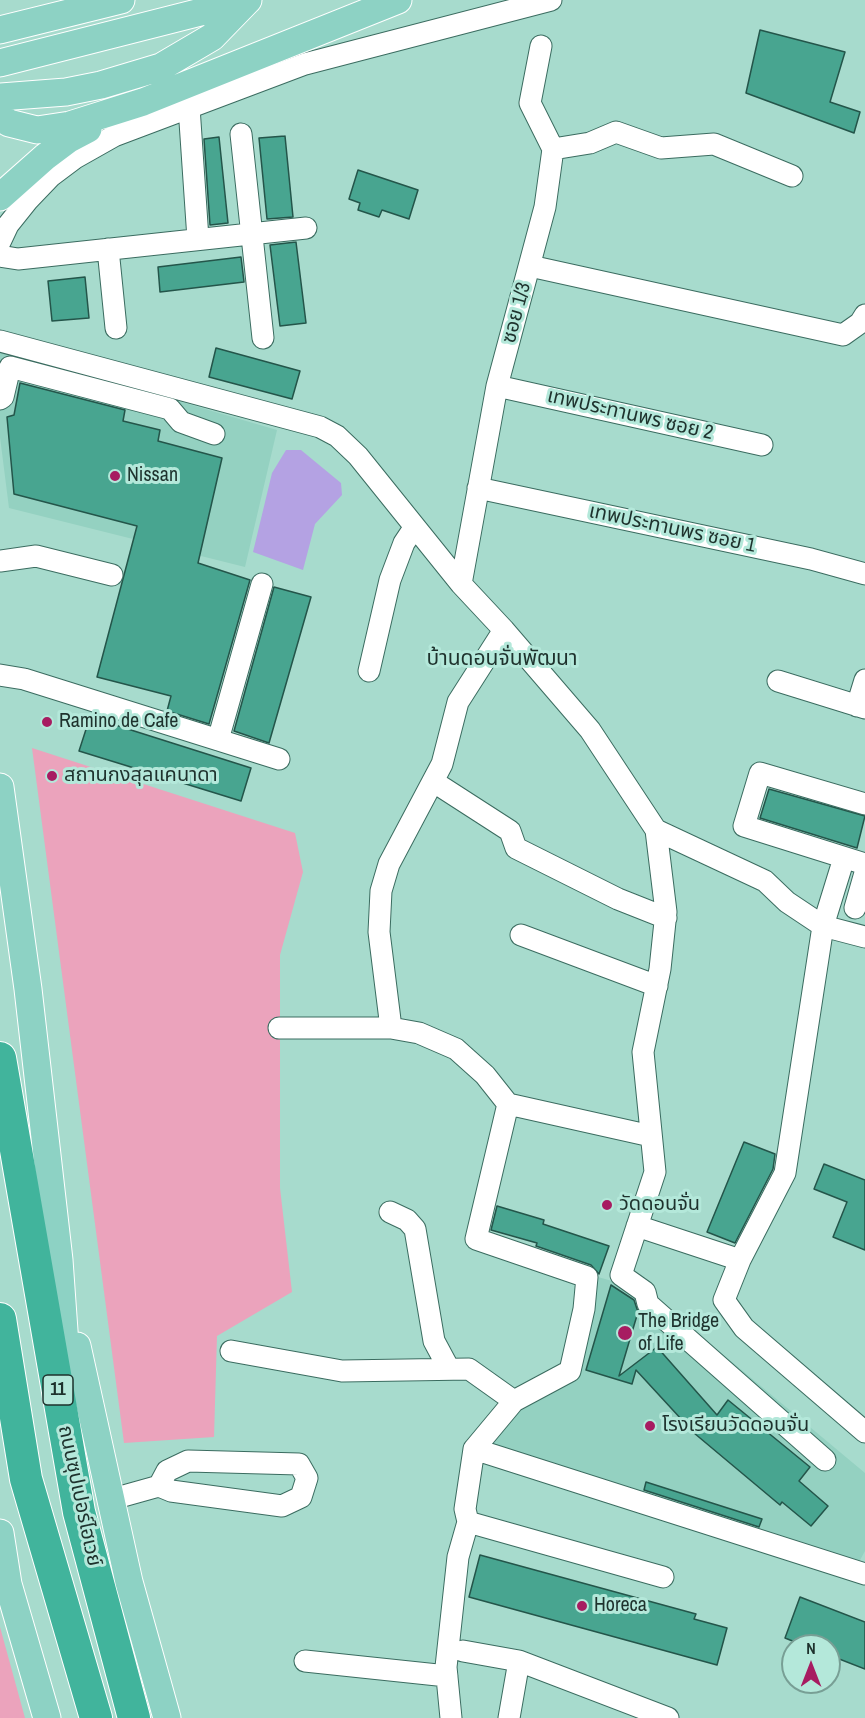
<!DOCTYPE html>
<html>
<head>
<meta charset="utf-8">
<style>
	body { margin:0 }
	#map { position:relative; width:865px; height:1718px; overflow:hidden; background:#a7dbcd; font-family:"Archivo Narrow",sans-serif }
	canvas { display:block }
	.north { position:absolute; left:781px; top:1634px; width:60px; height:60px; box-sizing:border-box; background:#b4e8da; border:2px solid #789f95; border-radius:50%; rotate:0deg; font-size:16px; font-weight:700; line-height:24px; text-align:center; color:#1e322d }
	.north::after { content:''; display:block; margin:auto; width:21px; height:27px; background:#a71c61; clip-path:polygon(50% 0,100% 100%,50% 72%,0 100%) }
</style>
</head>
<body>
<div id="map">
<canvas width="865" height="1718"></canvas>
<div class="north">N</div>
</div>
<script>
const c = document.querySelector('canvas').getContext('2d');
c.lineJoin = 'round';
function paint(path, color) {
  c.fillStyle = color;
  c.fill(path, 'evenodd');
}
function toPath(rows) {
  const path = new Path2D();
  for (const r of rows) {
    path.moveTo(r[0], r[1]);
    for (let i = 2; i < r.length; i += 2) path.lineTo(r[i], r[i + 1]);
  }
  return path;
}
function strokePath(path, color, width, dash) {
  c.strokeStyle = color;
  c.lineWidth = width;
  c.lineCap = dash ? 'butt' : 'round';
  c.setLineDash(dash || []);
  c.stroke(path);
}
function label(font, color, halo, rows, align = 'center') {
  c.font = font + ' "Archivo Narrow","Noto Sans Thai",sans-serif';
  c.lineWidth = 6;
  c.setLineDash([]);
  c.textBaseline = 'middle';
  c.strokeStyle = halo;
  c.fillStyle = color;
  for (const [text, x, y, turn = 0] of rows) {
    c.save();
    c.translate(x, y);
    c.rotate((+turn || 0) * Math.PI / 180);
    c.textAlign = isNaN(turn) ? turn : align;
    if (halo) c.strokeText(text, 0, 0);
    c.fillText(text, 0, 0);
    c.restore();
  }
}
paint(toPath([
	[0,349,277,430,245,567,9,508,0,437],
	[598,1277,647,1291,865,1473,865,1551,853,1573,466,1448,517,1404,573,1378]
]), '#94d1c1');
paint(toPath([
	[32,748,295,833,303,872,280,955,280,1188,292,1292,217,1336,214,1437,124,1443],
	[0,1627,25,1718,0,1718]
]), '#eba3bc');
paint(toPath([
	[286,450,301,450,341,483,342,495,315,524,303,570,253,552,272,473]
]), '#b4a2e3');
const building = toPath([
	[760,30,845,52,830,102,860,112,854,133,746,93,760,30],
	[285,136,293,217,267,219,259,138,285,136],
	[219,137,228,223,210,225,204,139,219,137],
	[358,170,418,190,409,219,382,210,379,217,358,210,360,203,349,199,358,170],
	[296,242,306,323,280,326,270,245,296,242],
	[241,257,244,282,160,292,158,267,241,257],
	[85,277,89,318,52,321,48,281,85,277],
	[216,348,300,371,292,399,209,377,216,348],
	[20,383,125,410,123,421,160,430,158,441,222,458,198,563,250,580,209,724,167,711,171,696,97,677,137,526,14,494,7,417,14,415,20,383],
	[274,587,311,597,269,743,234,731,274,587],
	[90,717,251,768,241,801,79,751,90,717],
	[769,789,865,816,857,848,760,818,769,789],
	[744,1142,775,1154,773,1169,735,1243,707,1232,744,1142],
	[824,1164,865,1180,865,1250,833,1237,847,1202,814,1189,824,1164],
	[497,1206,544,1220,543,1224,609,1246,599,1274,591,1265,536,1246,537,1243,491,1230,497,1206],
	[611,1285,634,1300,638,1312,619,1376,657,1347,717,1415,728,1400,810,1467,799,1481,828,1506,811,1526,782,1502,780,1505,694,1433,636,1370,632,1384,586,1370,611,1285],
	[646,1482,762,1519,759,1527,644,1490,646,1482],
	[480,1555,696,1614,694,1619,727,1628,717,1665,469,1597,480,1555],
	[800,1597,865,1622,865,1669,829,1655,829,1646,805,1646,785,1638,800,1597]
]);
paint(building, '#48a590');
strokePath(building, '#24554a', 1.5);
const minor = toPath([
	[189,107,198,239],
	[241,134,263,338],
	[553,149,590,143,616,132,661,148,714,144,792,176],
	[0,242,8,225,28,200,51,176,75,158,114,136,305,64,551,0],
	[108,249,116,328],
	[0,256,18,259,306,228],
	[530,266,843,335,860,323,865,315],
	[0,341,320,427,337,436,358,456,461,584,504,630,590,730,656,830,666,912,660,969,643,1052,655,1172,621,1275,645,1292,648,1304,825,1460],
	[497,386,762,445],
	[0,399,3,397,10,367,170,409,181,422,214,434],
	[478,488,811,559,865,574],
	[0,561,36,556,112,575],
	[461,584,497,386,545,207,553,149,530,103,541,46],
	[369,671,390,580,404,543,414,528],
	[0,675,24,679,279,759],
	[778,681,865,708],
	[857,706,865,680],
	[218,740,262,584],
	[434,782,510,831,516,848,618,899,666,918],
	[865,804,760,773,744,826,865,864],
	[656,830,765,881,787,902,823,926,865,937],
	[844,858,823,926,785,1173,740,1260,724,1300,744,1328,865,1432],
	[855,908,865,873],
	[521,935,657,986],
	[279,1028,391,1028,419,1033,456,1049,485,1075,508,1104],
	[391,1028,379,932,381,891,389,864,442,764,458,702,504,630],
	[508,1104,651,1136],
	[390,1212,407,1220,415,1229,434,1341,449,1369],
	[637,1226,740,1260],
	[231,1351,342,1371,469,1369,514,1401],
	[474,1449,865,1574],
	[109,1500,159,1486,167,1471,188,1461,299,1464,307,1478,301,1497,282,1506,171,1491,159,1486],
	[468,1522,663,1577],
	[463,1651,519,1661],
	[305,1661,447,1676],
	[451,1718,446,1667,458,1557,468,1522,465,1509,474,1449,514,1401,570,1371,584,1309,587,1277,476,1239,508,1104],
	[509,1718,519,1661,668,1718]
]);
const major = toPath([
	[0,30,121,0],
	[0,63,248,0],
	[0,97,66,92,101,85,161,67,212,37,248,0],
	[0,117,9,123,37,130,70,125,143,102,398,0],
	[0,197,45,157,69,139,88,129],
	[0,787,28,989,59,1260,67,1373],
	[77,1346,129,1582,167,1718],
	[0,1533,8,1584,47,1718]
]);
const highway = toPath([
	[0,1058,79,1512,134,1718],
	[0,1319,26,1479,96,1718]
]);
strokePath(minor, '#3b6c60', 23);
strokePath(major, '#fff', 29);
strokePath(highway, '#fff', 34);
strokePath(minor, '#fff', 21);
strokePath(major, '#8dd2c4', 27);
strokePath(highway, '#41b49c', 32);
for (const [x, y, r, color] of [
	[115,476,6,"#a71c61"],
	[47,722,6,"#a71c61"],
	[52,776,6,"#a71c61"],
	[607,1205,6,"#a71c61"],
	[625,1333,8,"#a71c61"],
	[650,1426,6,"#a71c61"],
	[582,1606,6,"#a71c61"]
]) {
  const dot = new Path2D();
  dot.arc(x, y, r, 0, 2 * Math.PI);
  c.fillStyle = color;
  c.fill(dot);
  strokePath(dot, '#b4e8da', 2);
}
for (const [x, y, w] of [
	[58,1390,30]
]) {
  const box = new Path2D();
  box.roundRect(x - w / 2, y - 15, w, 30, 4.5);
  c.fillStyle = '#b4e8da';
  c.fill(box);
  strokePath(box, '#1e322d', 1.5);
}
label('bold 18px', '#1e322d', null, [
	["11",58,1390]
]);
label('20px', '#1e322d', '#b4e8da', [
	["ซอย 1/3",517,313,-75],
	["เทพประทานพร ซอย 2",630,415,13],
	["เทพประทานพร ซอย 1",672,529,12],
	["ถนนซุปเปอร์ไฮเวย์",79,1496,78]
]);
label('20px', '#1e322d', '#b4e8da', [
	["Nissan",127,476],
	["Ramino de Cafe",59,722],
	["สถานกงสุลแคนาดา",64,776],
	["วัดดอนจั่น",619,1205],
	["The Bridge",638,1322],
	["of Life",638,1345],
	["โรงเรียนวัดดอนจั่น",662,1426],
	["Horeca",594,1606]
], 'left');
label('21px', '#1e322d', '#b4e8da', [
	["บ้านดอนจั่นพัฒนา",502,659]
]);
</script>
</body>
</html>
